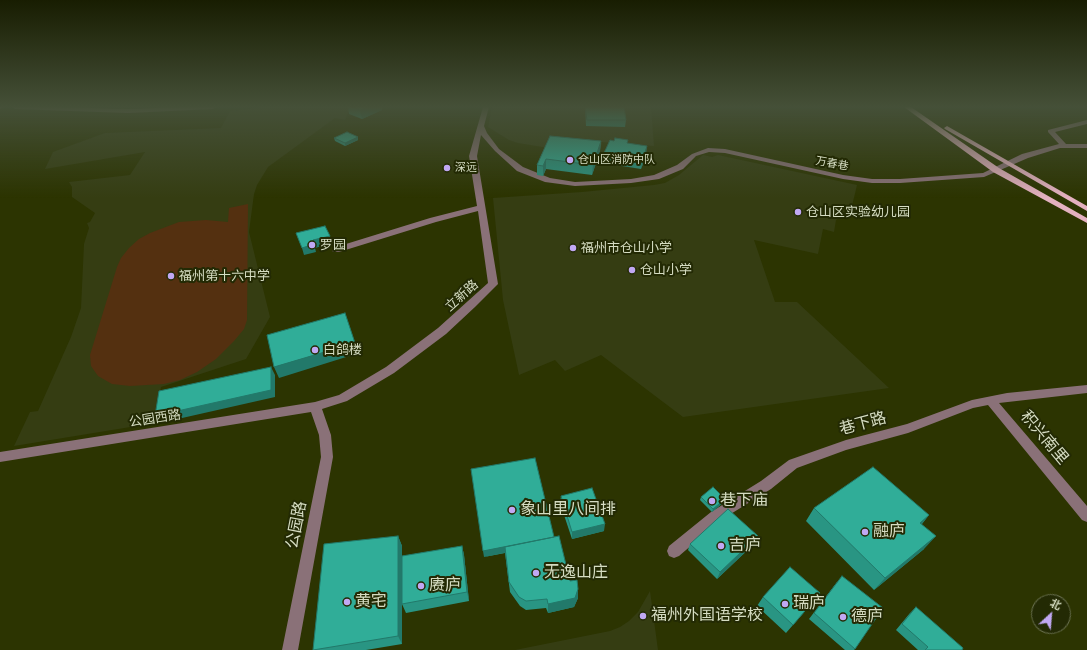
<!DOCTYPE html>
<html>
<head>
<meta charset="utf-8">
<style>
	body { margin:0 }
	#map { position:relative; width:1087px; height:650px; overflow:hidden; background:#2c3401; font-family:"Space Grotesk","Noto Sans SC",sans-serif }
	canvas { display:block }
	.north { position:absolute; left:1031px; top:594px; width:40px; height:40px; box-sizing:border-box; background:#232a04; border:1px solid #6a7150; border-radius:50%; rotate:26deg; font-size:11px; font-weight:700; line-height:16px; text-align:center; color:#d5dcc2 }
	.north::after { content:''; display:block; margin:auto; width:14px; height:18px; background:#c1a8f3; clip-path:polygon(50% 0,100% 100%,50% 72%,0 100%) }
</style>
</head>
<body>
<div id="map">
<canvas width="1087" height="650"></canvas>
<div class="north">北</div>
</div>
<script>
const c = document.querySelector('canvas').getContext('2d');
c.lineJoin = 'round';
function paint(path, color) {
  c.fillStyle = color;
  c.fill(path, 'evenodd');
}
function toPath(rows) {
  const path = new Path2D();
  for (const r of rows) {
    path.moveTo(r[0], r[1]);
    for (let i = 2; i < r.length; i += 2) path.lineTo(r[i], r[i + 1]);
  }
  return path;
}
function strokePath(path, color, width, dash) {
  c.strokeStyle = color;
  c.lineWidth = width;
  c.lineCap = dash ? 'butt' : 'round';
  c.setLineDash(dash || []);
  c.stroke(path);
}
function label(font, color, halo, rows, align = 'center') {
  c.font = font + ' "Space Grotesk","Noto Sans SC",sans-serif';
  c.lineWidth = 4;
  c.setLineDash([]);
  c.textBaseline = 'middle';
  c.strokeStyle = halo;
  c.fillStyle = color;
  for (const [text, x, y, turn = 0] of rows) {
    c.save();
    c.translate(x, y);
    c.rotate((+turn || 0) * Math.PI / 180);
    c.textAlign = isNaN(turn) ? turn : align;
    if (halo) c.strokeText(text, 0, 0);
    c.fillText(text, 0, 0);
    c.restore();
  }
}
paint(toPath([
	[265,107,351,107,345,120,335,118,268,167,257,185,254,194,249,232,270,317,246,359,161,387,155,423,14,446,30,412,38,411,71,337,81,308,84,244,89,228,87,223,90,222,95,213,72,197,72,187,69,182,130,175,145,152,45,169,53,152,105,133,221,128,230,111],
	[492,107,651,107,654,146,602,142,600,151,551,145,549,148,518,143,509,140,488,127],
	[703,155,712,157,718,155,857,185,851,210,836,220,834,232,823,229,818,254,754,240,775,302,797,302,889,388,683,417,601,355,565,371,555,360,519,375,503,300,493,198,582,192,654,185,665,183,679,175],
	[650,591,658,650,515,650,610,631,620,627,629,621,638,612]
]), '#353d12');
paint(toPath([
	[248,204,247,320,244,329,234,341,216,359,197,372,180,380,164,384,130,386,112,384,98,376,91,366,90,355,117,267,121,258,129,248,139,239,150,233,179,222,206,220,228,222,229,208]
]), '#543010');
paint(toPath([
	[0,107,4,107,0,109,0,107],
	[12,107,57,107,128,109,182,107,216,107,213,109,128,113,15,109,12,107],
	[483,107,489,107,484,126,487,133,499,149,523,167,550,178,575,182,631,179,654,175,677,165,692,154,708,148,725,149,843,175,872,179,900,179,983,173,1022,154,1059,144,1048,132,1048,130,1087,120,1087,124,1055,132,1066,144,1087,144,1087,148,1060,148,1028,158,984,177,900,183,872,183,843,179,725,153,709,152,696,156,683,169,659,179,631,183,575,186,545,182,517,171,495,151,481,135,477,156,498,284,475,307,446,334,394,373,347,401,322,409,331,435,333,457,298,650,282,650,321,457,319,435,311,412,0,462,0,452,315,402,339,395,386,367,438,328,488,283,478,211,436,222,339,252,333,252,332,250,333,248,430,218,477,206,469,156,483,107],
	[1087,385,1087,393,999,403,1087,506,1087,522,1082,520,988,405,973,408,908,433,846,450,797,468,771,489,721,520,679,556,674,558,669,556,667,551,669,546,711,512,761,481,789,460,846,440,907,424,972,400,1007,393,1087,385]
]), '#8a7178');
paint(toPath([
	[904,107,911,107,999,168,1087,218,1087,223,993,172,904,107],
	[947,126,1087,206,1087,211,945,129,944,128,947,126]
]), '#e4b1c0');
paint(toPath([
	[348,107,381,107,382,110,362,119,349,114],
	[585,107,624,107,626,120,625,127,586,126],
	[550,136,601,141,600,151,592,175,546,169,543,176,537,175,537,165],
	[334,138,358,140,345,146,335,141],
	[628,143,646,156,641,169,603,163,604,153],
	[561,496,604,531,572,539,560,503],
	[701,497,725,499,724,502,712,512,700,500],
	[814,508,929,515,922,524,924,549,874,590,806,521],
	[398,536,402,546,402,556,462,546,464,555,469,601,406,613,402,604,402,557,402,644,366,650,313,650],
	[554,537,570,581,578,598,574,607,548,613,546,608,526,610,520,606,510,592,505,553,484,557],
	[755,543,717,579,688,550,690,544],
	[837,582,855,649,854,650,845,650,809,619],
	[763,597,813,602,786,633,757,606],
	[916,607,962,650,918,650,896,630,910,613]
]), '#299583');
paint(toPath([
	[367,107,381,107,382,110,362,119,360,110],
	[358,137,358,140,345,146,345,143],
	[601,141,600,151,592,175,593,165],
	[647,146,646,156,641,169,643,159],
	[546,159,546,169,543,176,543,166],
	[330,236,332,243,315,248,316,252,304,255,302,248,313,240],
	[355,343,359,353,279,378,274,367],
	[271,367,275,375,275,397,160,423,155,416],
	[725,499,724,502,712,512,713,509],
	[929,515,918,528,920,523],
	[605,524,604,531,572,539,572,532],
	[398,536,402,546,402,644,398,636],
	[758,536,755,543,717,579,720,572],
	[936,536,924,549,874,590,885,578],
	[554,537,554,543,484,557,483,551],
	[462,546,464,555,469,601,467,592],
	[578,589,578,598,574,607,548,613,548,604],
	[820,593,813,602,786,633,793,625]
]), '#22796a');
const building = toPath([
	[352,107,367,107,360,110,352,107],
	[585,107,624,107,626,120,587,120,585,107],
	[347,132,358,137,345,143,334,138,347,132],
	[550,136,601,141,593,165,546,159,543,166,537,165,550,136],
	[615,138,628,140,627,143,647,146,643,159,604,153,610,140,614,141,615,138],
	[325,226,330,236,313,240,314,244,302,248,296,233,325,226],
	[345,313,355,343,274,367,267,335,345,313],
	[271,367,271,390,155,416,159,391,271,367],
	[535,458,554,537,483,551,471,469,535,458],
	[873,467,929,515,920,523,936,536,885,578,814,508,873,467],
	[713,487,725,499,713,509,701,497,713,487],
	[592,488,605,524,572,532,561,496,592,488],
	[728,509,758,536,720,572,690,544,728,509],
	[398,536,398,636,313,650,324,544,398,536],
	[559,536,570,581,577,580,578,589,575,598,548,604,547,599,526,601,519,597,509,582,505,547,559,536],
	[462,546,467,592,402,604,402,556,462,546],
	[790,567,820,593,793,625,763,597,790,567],
	[842,576,883,608,855,649,814,613,842,576],
	[916,607,963,648,962,650,925,650,928,647,902,624,916,607]
]);
paint(building, '#30ad98');
strokePath(building, '#22796a', 1);
const sky = c.createLinearGradient(0, 0, 0, 198);
sky.addColorStop(0, '#181d01');
sky.addColorStop(0.54, '#455038');
sky.addColorStop(1, '#45503800');
c.fillStyle = sky;
c.fillRect(0, 0, 1087, 198);
for (const [x, y, r, color] of [
	[570,160,4,"#c1a8f3"],
	[447,168,4,"#c1a8f3"],
	[798,212,4,"#c1a8f3"],
	[312,245,4,"#c1a8f3"],
	[573,248,4,"#c1a8f3"],
	[632,270,4,"#c1a8f3"],
	[171,276,4,"#c1a8f3"],
	[315,350,4,"#c1a8f3"],
	[712,501,4,"#c1a8f3"],
	[512,510,4,"#c1a8f3"],
	[865,532,4,"#c1a8f3"],
	[721,546,4,"#c1a8f3"],
	[536,573,4,"#c1a8f3"],
	[421,586,4,"#c1a8f3"],
	[347,602,4,"#c1a8f3"],
	[785,604,4,"#c1a8f3"],
	[643,616,4,"#c1a8f3"],
	[843,617,4,"#c1a8f3"]
]) {
  const dot = new Path2D();
  dot.arc(x, y, r, 0, 2 * Math.PI);
  c.fillStyle = color;
  c.fill(dot);
  strokePath(dot, '#232a04', 1.5);
}
label('11px', '#d5dcc2', '#232a04', [
	["仓山区消防中队",578,160],
	["深远",455,168]
], 'left');
label('11px', '#d5dcc2', '#232a04', [
	["万春巷",832,164,10]
]);
label('13px', '#d5dcc2', '#232a04', [
	["仓山区实验幼儿园",806,212],
	["罗园",320,245],
	["福州市仓山小学",581,248],
	["仓山小学",640,270],
	["福州第十六中学",179,276],
	["白鸽楼",323,350]
], 'left');
label('13px', '#d5dcc2', '#232a04', [
	["立新路",462,296,-42],
	["公园西路",155,419,-9]
]);
label('16px', '#d5dcc2', '#232a04', [
	["巷下路",863,424,-15],
	["积兴南里",1044,438,50],
	["公园路",297,525,-79]
]);
label('16px', '#d5dcc2', '#232a04', [
	["巷下庙",720,501],
	["象山里八间排",520,510],
	["融庐",873,532],
	["吉庐",729,546],
	["无逸山庄",544,573],
	["赓庐",429,586],
	["黄宅",355,602],
	["瑞庐",793,604],
	["福州外国语学校",651,616],
	["德庐",851,617]
], 'left');
</script>
</body>
</html>
